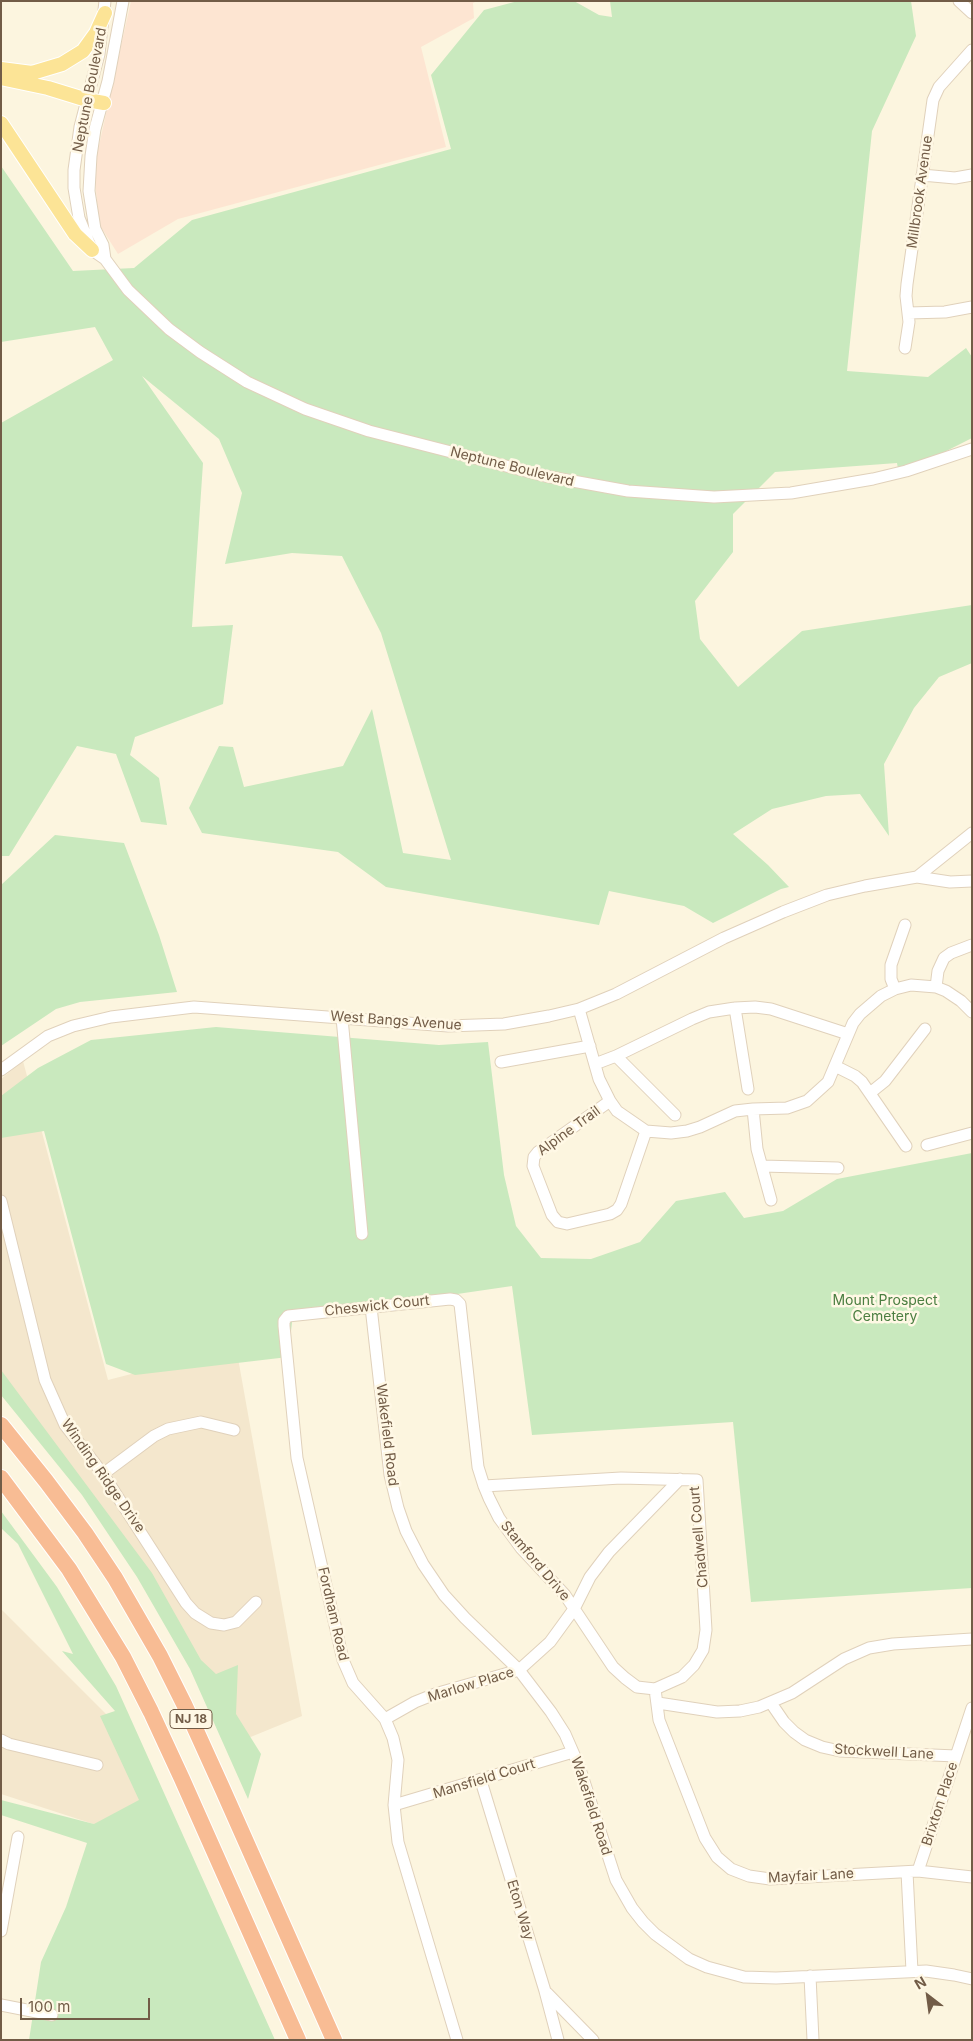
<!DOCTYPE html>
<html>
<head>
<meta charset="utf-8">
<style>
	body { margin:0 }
	#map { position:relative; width:973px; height:2041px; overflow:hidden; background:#fcf5df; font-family:Inter,sans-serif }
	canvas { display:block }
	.frame { position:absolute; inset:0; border:2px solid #725c47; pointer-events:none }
	.north { position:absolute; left:903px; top:1971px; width:50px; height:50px; -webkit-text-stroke:4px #fff8e5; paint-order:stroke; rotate:330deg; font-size:14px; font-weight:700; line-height:20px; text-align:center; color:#725c47 }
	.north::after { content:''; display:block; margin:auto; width:18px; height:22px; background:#725c47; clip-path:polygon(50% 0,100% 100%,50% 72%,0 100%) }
	.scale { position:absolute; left:20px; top:1998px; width:130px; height:22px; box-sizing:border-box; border:2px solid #725c47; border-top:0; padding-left:6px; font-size:15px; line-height:18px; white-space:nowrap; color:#725c47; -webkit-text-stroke:4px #fff8e5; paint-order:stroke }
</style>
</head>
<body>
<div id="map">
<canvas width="973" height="2041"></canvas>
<div class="frame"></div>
<div class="north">N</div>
<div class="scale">100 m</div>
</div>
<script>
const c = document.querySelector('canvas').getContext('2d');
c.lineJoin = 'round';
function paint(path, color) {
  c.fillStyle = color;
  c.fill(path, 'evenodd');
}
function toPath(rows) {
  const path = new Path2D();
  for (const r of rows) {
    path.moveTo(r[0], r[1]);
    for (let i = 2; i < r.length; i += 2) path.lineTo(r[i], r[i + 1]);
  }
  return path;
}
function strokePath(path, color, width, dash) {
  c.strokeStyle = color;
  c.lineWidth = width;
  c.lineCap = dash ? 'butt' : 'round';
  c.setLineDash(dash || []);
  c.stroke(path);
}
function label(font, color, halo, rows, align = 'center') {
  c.font = font + ' Inter,sans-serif';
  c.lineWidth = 5;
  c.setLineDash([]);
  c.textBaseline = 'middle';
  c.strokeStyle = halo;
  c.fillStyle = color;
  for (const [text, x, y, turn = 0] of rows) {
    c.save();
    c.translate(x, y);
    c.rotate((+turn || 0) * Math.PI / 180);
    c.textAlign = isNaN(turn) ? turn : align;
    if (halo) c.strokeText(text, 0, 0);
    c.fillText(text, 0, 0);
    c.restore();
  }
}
paint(toPath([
	[23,1061,108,1380,236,1347,302,1716,231,1745,129,1552,1,1391,1,1079],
	[1,1609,127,1735,148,1794,118,1832,1,1794]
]), '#f4e7cd');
paint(toPath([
	[131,1,477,1,473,3,474,18,421,47,446,147,178,219,118,254,99,224,94,168]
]), '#fde5d2');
paint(toPath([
	[518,1,574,1,599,15,612,17,610,1,911,1,916,36,872,131,847,371,928,377,966,348,972,357,972,438,899,475,897,463,775,472,733,514,733,552,695,601,700,639,738,687,802,631,972,605,972,663,939,677,914,708,884,764,889,836,860,794,826,796,772,809,733,834,768,865,789,887,781,889,713,923,684,906,609,891,599,925,386,887,338,852,202,833,189,808,219,746,233,747,244,787,343,766,372,709,403,853,451,860,381,633,342,556,292,553,225,564,242,493,219,439,142,376,203,463,192,627,233,625,223,704,135,737,130,755,159,778,167,825,141,822,116,754,77,746,9,856,1,856,1,423,113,360,95,327,1,342,1,166,73,271,134,268,192,220,451,149,431,75,484,10],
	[55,835,124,843,159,935,177,992,80,1002,56,1009,1,1046,1,885],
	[216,1027,439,1045,488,1042,504,1175,516,1226,541,1258,591,1259,640,1242,676,1201,725,1192,744,1218,783,1211,837,1179,972,1153,972,1588,751,1602,733,1422,532,1435,512,1286,382,1305,293,1314,288,1357,135,1375,106,1364,44,1131,1,1138,1,1096,38,1068,91,1040],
	[1,1370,152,1573,201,1660,216,1674,238,1665,236,1714,261,1754,248,1799,190,1669,137,1577,82,1495,1,1395],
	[1,1511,57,1587,116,1686,275,2040,29,2040,41,1962,66,1907,87,1843,1,1815,1,1800,94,1824,139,1800,100,1716,115,1711,62,1651,73,1654,18,1544,1,1528]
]), '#c9e9be');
const minor = toPath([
	[105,1,99,54,80,127,74,170,74,188,79,218,92,250,105,259,128,290,169,329,200,352,247,382,305,409,369,431,545,476,628,491,714,497,791,493,873,479,906,471,972,449],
	[959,1,972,13],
	[922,175,955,178,972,175],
	[105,259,103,245,95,229,89,191,91,156,95,129,108,81,123,1],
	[908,313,945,312,972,307],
	[905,348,909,322,906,296,907,284,933,100,939,87,972,50],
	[917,877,950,882,972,881],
	[936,987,938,971,944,958,951,953,972,945],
	[895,989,891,979,891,965,905,925],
	[735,1008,748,1089],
	[579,1009,599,1079,610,1101,617,1111,646,1131,671,1133,687,1131,700,1127,735,1111,753,1109,787,1108,807,1101,828,1082,853,1023,860,1014,881,996,895,989,911,985,936,987,946,991,961,1001,972,1012],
	[342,1018,362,1234],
	[616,1056,675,1115],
	[501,1062,590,1046],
	[595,1064,616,1056,692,1019,709,1012,735,1008,755,1007,771,1009,848,1034],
	[835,1066,855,1076,862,1082,906,1146],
	[1,1070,48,1036,73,1026,111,1017,194,1007,448,1026,504,1024,549,1016,579,1009,616,994,724,938,783,912,827,895,865,886,917,877,972,833],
	[870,1093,885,1081,925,1029],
	[610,1101,538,1152,534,1157,533,1166,552,1215,558,1222,567,1224,610,1214,617,1210,621,1204,646,1131],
	[753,1109,757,1149,771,1200],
	[927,1145,972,1133],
	[762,1166,838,1168],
	[1,1201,45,1380,65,1425,103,1474,186,1603,195,1613,211,1623,224,1625,236,1622,256,1602],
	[371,1307,390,1475,398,1508,406,1531,423,1564,444,1595,465,1618,519,1670,551,1712,565,1734,579,1766,616,1880,632,1908,643,1922,655,1934,689,1959,707,1967,744,1977,776,1978,926,1971,954,1975,972,1979],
	[103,1474,154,1436,168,1429,201,1422,234,1430],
	[655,1689,659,1720,705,1838,717,1857,731,1869,749,1876,770,1879,918,1871,972,1877],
	[658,1703,717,1712,740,1711,759,1707,792,1693,844,1659,869,1648,893,1644,972,1639],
	[771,1703,784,1722,794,1732,805,1740,822,1747,840,1751,956,1756],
	[385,1719,415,1702,435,1694,519,1670,550,1642,574,1609,590,1577,609,1552,680,1479],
	[1,1740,9,1744,97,1765],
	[481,1781,545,1991,558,2040],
	[394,1805,573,1752],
	[918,1871,972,1708],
	[907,1872,912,1971],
	[1,1931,18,1837],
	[810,1976,813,2040],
	[547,1993,593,2040],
	[1,2005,52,2015],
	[457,2040,398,1842,394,1805,398,1760,393,1738,385,1719,353,1683,343,1660,297,1458,284,1326,284,1321,288,1316,450,1299,456,1300,460,1304,478,1467,484,1486,489,1498,499,1518,521,1548,565,1595,613,1667,625,1678,637,1687,655,1689,682,1677,694,1665,703,1650,706,1630,697,1480,621,1478,484,1486]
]);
const major = toPath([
	[1,69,32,73,62,64,83,51,96,33,105,13],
	[1,78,48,88,87,100,104,103],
	[1,123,75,234,92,250]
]);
const highway = toPath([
	[1,1425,46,1481,85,1533,115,1578,160,1656,184,1704,223,1790,334,2040],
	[1,1478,69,1569,123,1657,151,1712,182,1779,298,2040]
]);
strokePath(minor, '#e0d1bb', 13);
strokePath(major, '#fff', 16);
strokePath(highway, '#fff', 18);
strokePath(minor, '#fff', 11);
strokePath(major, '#fce496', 14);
strokePath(highway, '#f8bc94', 16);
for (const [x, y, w] of [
	[191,1719,42]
]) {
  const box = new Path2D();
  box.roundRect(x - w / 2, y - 9.5, w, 19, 4);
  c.fillStyle = '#fff8e5';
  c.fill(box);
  strokePath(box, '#725c47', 1);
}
label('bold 12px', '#725c47', null, [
	["NJ 18",191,1719]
]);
label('14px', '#725c47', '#fff8e5', [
	["Neptune Boulevard",90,90,-79],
	["Millbrook Avenue",920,192,-82],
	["Neptune Boulevard",512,467,14],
	["West Bangs Avenue",396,1021,4],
	["Alpine Trail",569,1131,-36],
	["Cheswick Court",377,1306,-6],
	["Wakefield Road",387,1435,83],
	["Winding Ridge Drive",103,1476,55],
	["Chadwell Court",699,1537,-95],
	["Stamford Drive",535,1561,50],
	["Fordham Road",333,1614,77],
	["Marlow Place",471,1685,-17],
	["Stockwell Lane",884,1752,3],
	["Mansfield Court",484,1779,-17],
	["Brixton Place",940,1804,-72],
	["Wakefield Road",591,1806,72],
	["Mayfair Lane",811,1876,-3],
	["Eton Way",520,1910,73]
]);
label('14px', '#4b7e41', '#fff8e5', [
	["Mount Prospect",885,1301],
	["Cemetery",885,1317]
]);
</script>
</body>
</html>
